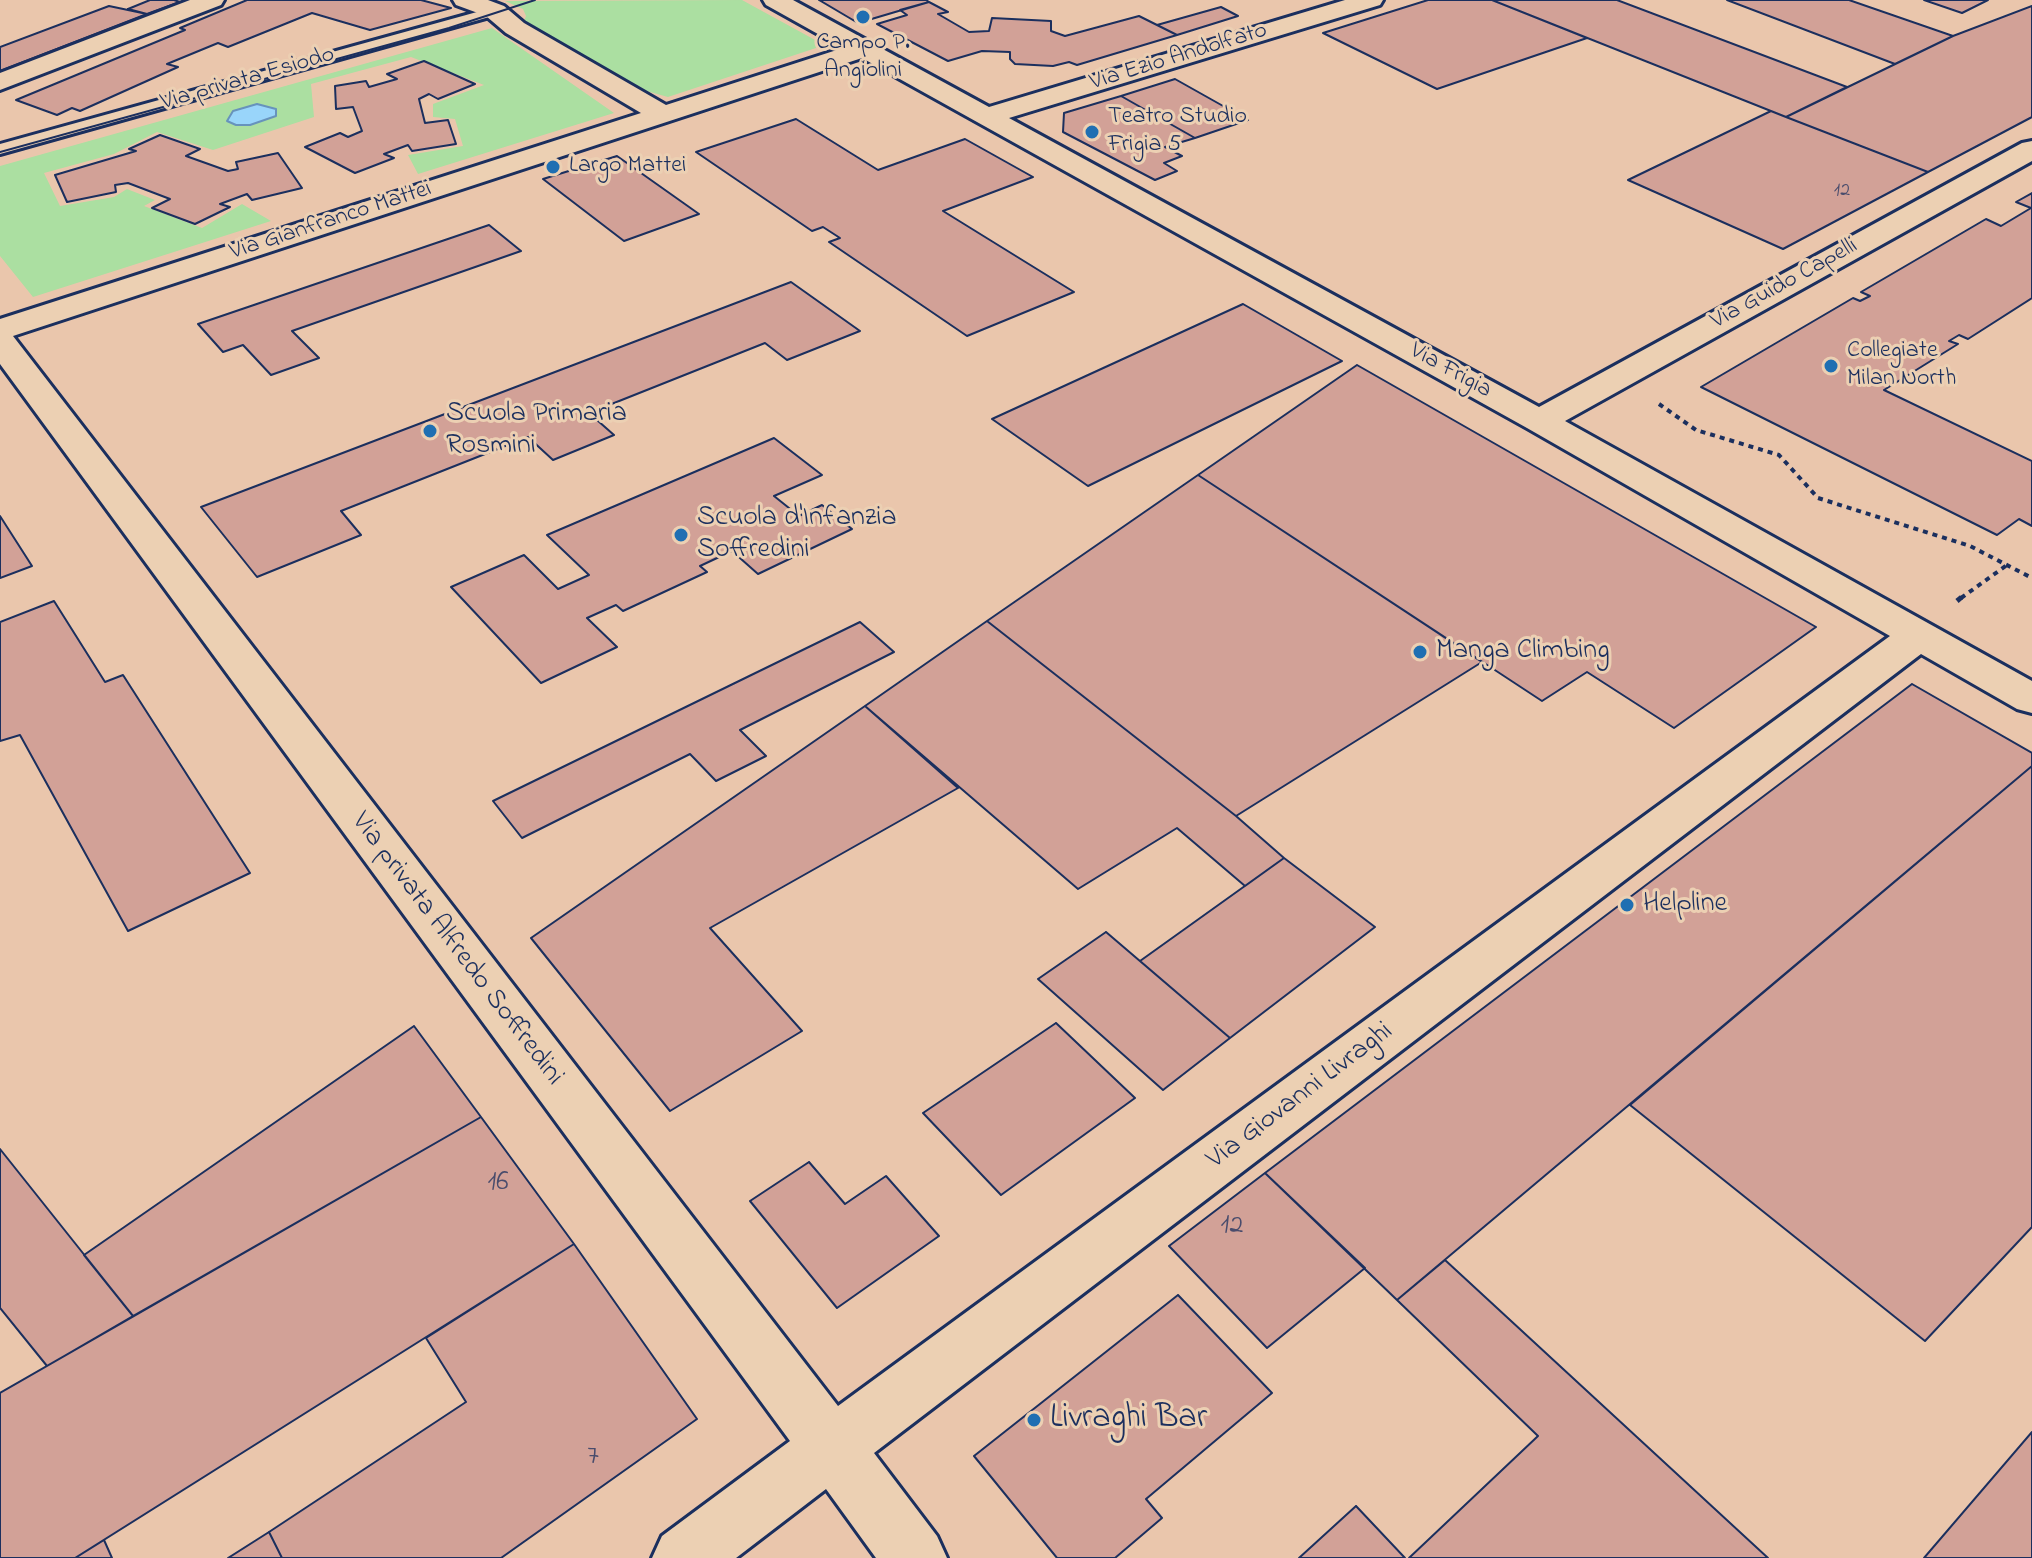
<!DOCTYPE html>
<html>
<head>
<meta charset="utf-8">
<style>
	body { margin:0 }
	canvas { display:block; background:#eac6ac }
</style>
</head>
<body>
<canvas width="2032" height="1558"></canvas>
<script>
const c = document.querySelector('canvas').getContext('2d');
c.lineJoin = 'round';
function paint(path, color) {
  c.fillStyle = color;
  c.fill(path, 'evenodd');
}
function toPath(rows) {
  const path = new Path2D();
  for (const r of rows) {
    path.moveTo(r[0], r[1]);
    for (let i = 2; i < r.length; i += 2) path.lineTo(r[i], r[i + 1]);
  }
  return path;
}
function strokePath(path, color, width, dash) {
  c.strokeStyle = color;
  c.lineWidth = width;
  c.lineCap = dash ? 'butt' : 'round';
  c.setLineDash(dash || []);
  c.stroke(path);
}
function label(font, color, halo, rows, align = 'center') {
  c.font = font + ' "Indie Flower",sans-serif';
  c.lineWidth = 6;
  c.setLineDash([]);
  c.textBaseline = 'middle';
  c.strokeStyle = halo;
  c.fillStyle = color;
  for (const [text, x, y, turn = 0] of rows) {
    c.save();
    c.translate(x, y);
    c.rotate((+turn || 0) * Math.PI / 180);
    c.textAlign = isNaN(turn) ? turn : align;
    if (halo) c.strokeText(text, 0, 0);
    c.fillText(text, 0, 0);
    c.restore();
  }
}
paint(toPath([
	[742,0,817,41,819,47,668,97,603,79,523,24,526,16,523,9,505,1],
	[492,28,614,113,418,174,408,155,463,146,455,119,433,117,433,104,484,85,411,57,311,84,314,117,213,150,157,132,114,154,44,173,60,206,114,197,127,189,155,200,144,206,202,228,242,204,271,221,33,297,0,256,0,166]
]), '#abdfa1');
const water = toPath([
	[257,104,276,109,276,116,250,125,236,125,227,121,233,111,257,104]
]);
paint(water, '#99d5fa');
strokePath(water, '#6793bc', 2);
const building = toPath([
	[150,0,174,0,180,2,147,14,128,9,150,0],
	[247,0,421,0,451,8,370,30,312,13,228,47,218,43,167,64,178,67,80,111,72,108,57,115,16,100,185,30,180,28,247,0],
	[819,0,926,0,929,2,858,23,819,0],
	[1428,0,1492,0,1587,38,1437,89,1323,33,1428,0],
	[1492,0,1617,0,1847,87,1786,117,1492,0],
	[1727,0,1849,0,1953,36,1895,64,1727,0],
	[1924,0,1988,0,1962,13,1924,0],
	[929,2,948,12,938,14,969,32,989,31,992,18,1051,21,1051,31,1065,36,1139,16,1177,35,1077,65,1069,62,1053,66,1015,64,1010,59,1010,52,982,51,948,61,877,24,907,15,900,10,929,2],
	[109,6,147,14,0,71,0,47,109,6],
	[2032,6,2032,117,1928,172,1786,117,1953,36,2032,6],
	[1221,7,1238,16,1177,35,1157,25,1221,7],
	[424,61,475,84,438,99,429,94,419,99,425,123,448,120,456,144,412,151,408,145,384,154,394,158,355,173,305,147,340,133,348,137,362,131,353,107,336,109,335,86,366,81,369,87,397,79,387,74,424,61],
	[1175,79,1248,120,1195,138,1121,96,1175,79],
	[1121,96,1195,138,1165,147,1182,156,1164,163,1177,171,1155,180,1063,132,1064,113,1121,96],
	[1771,111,1786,117,1928,172,1783,249,1628,180,1771,111],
	[796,119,878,170,965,139,1033,177,943,211,1074,292,967,336,829,242,840,238,823,227,812,231,696,152,796,119],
	[160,135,200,149,186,156,228,171,238,169,236,162,278,153,302,188,252,200,247,194,220,204,230,207,195,224,152,208,170,199,128,183,115,185,116,192,67,202,55,175,136,151,129,149,160,135],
	[617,156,699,214,624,241,543,179,617,156],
	[2032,193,2032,298,1968,339,1959,335,1949,341,1958,344,1884,390,2032,461,2032,526,2019,519,1997,535,1701,387,1853,298,1860,301,1870,296,1861,292,1986,219,2001,226,2031,208,2016,202,2032,193],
	[489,225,521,251,292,331,319,358,271,375,243,345,223,352,198,324,489,225],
	[791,282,860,331,787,360,765,343,589,413,614,435,553,460,528,437,341,511,361,535,257,577,201,507,791,282],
	[1243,304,1342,361,1088,486,992,419,1243,304],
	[1357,365,1816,627,1674,728,1587,672,1542,701,1198,475,1357,365],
	[774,438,822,475,774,496,799,516,822,505,852,529,758,574,732,551,700,566,707,572,623,611,616,605,587,618,617,647,541,683,451,587,524,555,558,589,589,575,547,535,774,438],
	[1198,475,1482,662,1236,816,987,621,1198,475],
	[0,516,32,566,0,578,0,516],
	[54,601,105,682,123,675,250,873,128,931,20,735,0,741,0,622,54,601],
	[987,621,1236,816,1284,858,1245,886,1177,828,1078,889,865,706,987,621],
	[860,622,894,652,740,730,766,756,716,781,690,754,522,838,493,801,860,622],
	[1912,684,2032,753,2032,766,1397,1300,1265,1173,1912,684],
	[865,706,958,788,710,928,802,1031,670,1111,531,938,865,706],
	[2032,766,2032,1227,1925,1341,1630,1105,2032,766],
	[1284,858,1375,927,1230,1038,1140,961,1284,858],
	[1106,932,1230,1038,1163,1090,1038,979,1106,932],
	[1056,1023,1135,1098,1001,1195,923,1113,1056,1023],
	[414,1026,481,1117,133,1316,84,1255,414,1026],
	[481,1117,574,1244,75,1558,0,1558,0,1393,481,1117],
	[0,1149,133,1316,47,1366,0,1308,0,1149],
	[809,1162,845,1204,886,1176,939,1236,837,1308,750,1201,809,1162],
	[1265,1173,1365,1268,1267,1348,1169,1246,1265,1173],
	[574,1244,697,1419,501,1558,282,1558,269,1532,466,1402,426,1338,574,1244],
	[1445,1260,1768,1558,1409,1558,1538,1436,1397,1300,1445,1260],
	[1178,1295,1272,1393,1146,1499,1162,1518,1115,1558,1057,1558,974,1456,1178,1295],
	[2032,1432,2032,1558,1924,1558,2032,1432],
	[1356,1506,1405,1558,1299,1558,1356,1506],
	[269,1532,282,1558,228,1558,269,1532],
	[104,1540,112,1558,75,1558,104,1540]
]);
paint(building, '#d2a197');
strokePath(building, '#1b2f5e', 2);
const service = toPath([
	[495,7,502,11,500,14,0,154,0,144,495,7]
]);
const minor = toPath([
	[190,0,224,0,221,5,0,90,0,73,190,0],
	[453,0,488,0,504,6,524,23,666,105,843,48,766,5,763,0,793,0,989,107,1345,0,1383,0,1380,5,1009,118,1539,407,2022,143,2032,141,2032,161,1565,421,2032,681,2032,713,2017,709,1921,654,874,1453,937,1536,947,1558,876,1558,826,1489,736,1558,652,1558,662,1536,790,1441,0,364,0,319,641,113,506,33,486,16,456,5,453,0],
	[862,58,1527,428,1890,636,838,1406,13,336,862,58]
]);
strokePath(service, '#1b2f5e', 6);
strokePath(minor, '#1b2f5e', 6);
strokePath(toPath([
	[1659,404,1696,430,1779,455,1818,498,1970,546,2032,578],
	[1961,598,2007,565]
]), '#1b2f5e', 4, [5, 5]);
strokePath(toPath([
	[1957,601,1963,596]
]), '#1b2f5e', 5, [6, 6]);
paint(service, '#ecd0b3');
paint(minor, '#ecd0b3');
strokePath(toPath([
	[0,152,449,28,535,0]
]), '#1b2f5e', 2);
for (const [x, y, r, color] of [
	[863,17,8,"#1f6fb2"],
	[1092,132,8,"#1f6fb2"],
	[553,167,8,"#1f6fb2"],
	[1831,366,8,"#1f6fb2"],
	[430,431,8,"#1f6fb2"],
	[681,535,8,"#1f6fb2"],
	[1420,652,8,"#1f6fb2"],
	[1627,905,8,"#1f6fb2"],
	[1034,1420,8,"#1f6fb2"]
]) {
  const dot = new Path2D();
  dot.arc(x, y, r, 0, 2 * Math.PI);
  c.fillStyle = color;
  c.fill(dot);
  strokePath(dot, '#ecd0b3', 3);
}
label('20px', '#494c6c', null, [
	["12",1842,192]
]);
label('24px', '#1b2f5e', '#ecd0b3', [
	["Campo P.",863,44,"center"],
	["Angiolini",863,72,"center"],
	["Teatro Studio",1108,118],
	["Frigia 5",1108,146],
	["Largo Mattei",569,167],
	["Collegiate",1847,352],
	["Milan North",1847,380]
], 'left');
label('24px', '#1b2f5e', '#ecd0b3', [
	["Via Ezio Andolfato",1179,58,-17],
	["Via privata Esiodo",248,80,-16],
	["Via Gianfranco Mattei",331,222,-18],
	["Via Guido Capelli",1785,285,-29],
	["Via Frigia",1450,372,29]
]);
label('28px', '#1b2f5e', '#ecd0b3', [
	["Scuola Primaria",446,415],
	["Rosmini",446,447],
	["Scuola d'Infanzia",697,519],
	["Soffredini",697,551],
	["Manga Climbing",1436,652],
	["Helpline",1643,905]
], 'left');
label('28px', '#1b2f5e', '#ecd0b3', [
	["Via privata Alfredo Soffredini",456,950,53],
	["Via Giovanni Livraghi",1301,1097,-37]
]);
label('28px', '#494c6c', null, [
	["16",498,1184],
	["12",1232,1227],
	["7",593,1458]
]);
label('34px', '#1b2f5e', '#ecd0b3', [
	["Livraghi Bar",1050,1420]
], 'left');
</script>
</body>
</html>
